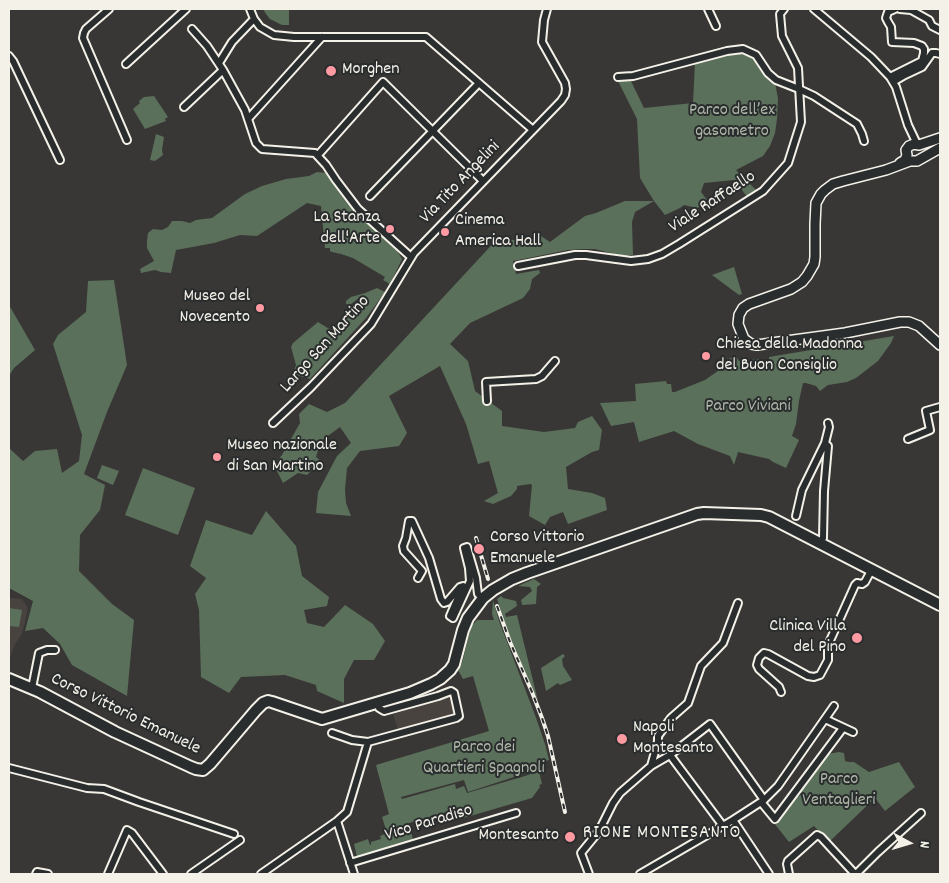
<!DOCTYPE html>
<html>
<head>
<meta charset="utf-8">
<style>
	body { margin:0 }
	#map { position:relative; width:949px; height:883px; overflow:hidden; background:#383736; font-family:Dekko,sans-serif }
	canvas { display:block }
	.frame { position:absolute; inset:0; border:10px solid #f4f1e8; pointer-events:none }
	.north { position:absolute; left:884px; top:818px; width:50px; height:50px; -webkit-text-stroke:4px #2a2d2e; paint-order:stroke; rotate:96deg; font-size:14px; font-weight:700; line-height:20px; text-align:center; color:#f4f1e8 }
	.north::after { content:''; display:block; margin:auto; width:18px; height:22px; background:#f4f1e8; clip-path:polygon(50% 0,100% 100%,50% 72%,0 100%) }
</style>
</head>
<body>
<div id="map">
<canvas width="949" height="883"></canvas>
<div class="frame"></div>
<div class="north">N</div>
</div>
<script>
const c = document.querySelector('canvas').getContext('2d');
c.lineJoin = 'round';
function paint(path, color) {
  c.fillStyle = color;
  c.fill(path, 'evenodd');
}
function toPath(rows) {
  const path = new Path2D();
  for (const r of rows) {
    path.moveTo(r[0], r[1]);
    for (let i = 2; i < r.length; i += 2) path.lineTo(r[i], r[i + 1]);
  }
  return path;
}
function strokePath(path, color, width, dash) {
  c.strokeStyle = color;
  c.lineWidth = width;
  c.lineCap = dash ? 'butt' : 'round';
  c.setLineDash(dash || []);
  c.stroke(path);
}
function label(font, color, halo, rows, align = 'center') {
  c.font = font + ' Dekko,sans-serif';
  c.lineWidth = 4;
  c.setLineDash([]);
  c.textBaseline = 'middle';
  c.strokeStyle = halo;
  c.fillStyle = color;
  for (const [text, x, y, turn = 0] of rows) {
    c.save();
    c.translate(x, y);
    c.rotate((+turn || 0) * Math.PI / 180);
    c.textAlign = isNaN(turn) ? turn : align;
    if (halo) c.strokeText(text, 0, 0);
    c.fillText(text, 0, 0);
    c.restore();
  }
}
paint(toPath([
	[9,598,22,599,28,608,22,634,15,644,9,660],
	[450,697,455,714,398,730,393,714]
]), '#48433f');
paint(toPath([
	[263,9,289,9,289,25,282,25,270,19,266,14],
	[744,52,754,56,775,82,778,99,777,119,775,133,770,146,763,156,736,170,756,190,747,197,740,187,734,180,704,183,701,192,707,200,701,206,697,208,684,205,680,208,665,215,654,201,635,212,632,222,633,255,622,256,595,249,585,249,568,250,513,261,516,274,539,270,540,273,532,279,530,289,523,298,470,323,450,344,468,361,475,391,502,411,502,426,544,432,575,428,578,422,592,416,602,430,599,450,592,452,566,467,568,489,592,493,605,498,607,510,568,524,563,512,550,517,545,525,529,516,532,485,530,484,517,486,517,489,511,496,493,504,484,501,498,493,489,461,478,464,466,424,440,366,389,396,407,433,399,446,360,451,347,468,345,490,346,503,351,516,316,513,318,492,337,456,351,443,340,427,321,441,316,457,321,461,307,475,298,473,283,483,274,465,282,455,300,423,299,414,309,404,327,412,345,403,500,236,505,239,514,240,518,242,538,234,550,242,585,216,596,213,625,201,654,201,640,178,637,119,618,81,630,79,644,108,693,103,695,63,728,54],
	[154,96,168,117,165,119,166,121,145,129,133,109,140,103,139,101,144,97],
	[156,134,164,137,162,150,163,155,155,161,150,160],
	[317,172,327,173,351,206,395,247,402,259,390,284,383,280,385,277,353,258,341,254,332,252,330,251,330,248,325,248,321,206,307,203,257,236,240,235,214,243,176,250,171,273,161,272,155,270,141,273,140,269,154,261,147,248,147,241,148,233,153,229,162,230,168,227,172,221,182,221,190,223,196,220,212,218,245,194,262,186,286,179,309,176],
	[734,267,742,294,739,295,712,275],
	[114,280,127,365,107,412,84,474,105,485,100,510,80,535,79,571,112,604,134,620,127,696,72,665,60,644,43,628,25,631,33,601,9,588,9,448,23,461,35,451,57,449,62,473,79,461,82,435,53,344,58,335,86,312,88,281],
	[377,288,385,292,366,318,310,379,293,374,296,365,291,347,293,343,318,322,331,330,367,301,360,297,350,305,346,304,346,301,351,297,365,293],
	[9,305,35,350,14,368,9,376],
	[894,336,891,343,878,361,856,378,847,382,828,385,820,391,816,386,806,383,803,383,799,401,796,424,792,436,799,440,786,468,773,462,769,459,738,452,734,465,730,456,698,444,674,431,639,442,634,422,611,426,600,403,636,401,635,384,666,381,667,384,671,384,672,392,675,392,705,380,718,371,719,363,736,356,739,361,758,359,760,363,765,365,769,362,769,357],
	[102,465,119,471,113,485,97,478],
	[143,468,195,488,178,535,125,515],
	[266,511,296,546,302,576,329,597,327,606,304,610,307,623,324,627,345,605,373,624,385,641,374,660,354,660,344,679,344,703,317,691,316,685,285,675,241,677,229,693,201,677,199,610,195,594,206,578,190,566,206,520,252,535],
	[534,579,541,584,537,587,536,604,522,605,521,600,532,591,530,587,518,586],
	[501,596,503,598,516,601,517,606,505,614,506,617,517,615,538,701,512,643,497,599],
	[493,600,499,621,535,715,545,744,549,760,522,768,523,774,468,792,464,780,401,797,402,799,455,784,456,789,464,786,467,793,525,776,539,771,542,784,539,785,540,787,532,798,460,819,457,809,409,823,413,840,357,857,354,844,368,839,370,845,371,845,371,842,381,839,380,836,387,833,382,817,389,814,376,765,489,731,473,676,463,679,458,670,462,663,471,627,477,620,494,620,492,614],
	[9,608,22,610,19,627,9,626],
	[563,654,565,656,562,659,563,666,572,680,560,685,558,683,546,691,541,668],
	[839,752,844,753,845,761,849,762,854,762,869,772,899,762,915,787,885,811,875,798,829,842,814,826,789,842,774,823,783,813,784,813,796,797,803,794,800,792,828,754]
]), '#5b705a');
const street = toPath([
	[109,9,86,29,84,33,83,38,127,140],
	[250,9,254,19,260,27,274,35,294,37,426,37,533,130],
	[708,9,716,26],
	[814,9,871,57,890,77,896,87,908,125,917,144],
	[900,9,911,10,929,20,932,26,940,30],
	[192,29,207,46,223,70,245,110,256,143,262,149,315,153,326,165,336,180,358,209,411,257],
	[9,56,13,61,60,160],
	[219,63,232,42,254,19],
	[126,64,186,9],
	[618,77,633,76,727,51,743,49,756,55,768,73,776,80,799,89,814,96,857,124,862,134,864,141],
	[890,77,922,61,924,53,924,49,922,46,914,43,892,42,891,27,888,22,886,18,888,12,895,9],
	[893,82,905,75,922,67,932,53,936,53,940,54],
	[184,107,223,70],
	[248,119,322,37],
	[318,155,383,82,483,181],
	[370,196,479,83],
	[518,266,575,255,586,255,631,261,648,259,662,254,679,244,763,191,788,163,801,122,798,68,782,36,780,14,784,9],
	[487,401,486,382,536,379,542,376,555,361],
	[273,423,311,387,371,324,414,253,561,101,565,95,566,89,565,83,542,42,544,20,547,9],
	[908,439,930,430,926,411,940,407],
	[796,516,802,490,825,443,829,427,828,423],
	[821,543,823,538,824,491,828,446,825,443],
	[418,578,422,571,404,551,403,546,406,538,409,521,412,521,429,558,441,599,444,603,447,602,460,587,463,586,450,616,453,618,470,581,469,568,464,548,467,547,476,578,478,594,483,598],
	[32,688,39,653,47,650,55,650],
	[781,692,779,687,759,669,757,665,759,658,764,653,768,654,808,676,814,677,820,675,828,660,828,645,855,585,857,583,862,584,865,582,872,569],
	[825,719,853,732],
	[332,733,352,740,368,742,456,718,459,716,454,693,451,691,438,696,384,711,379,708,378,703],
	[670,755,723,826],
	[651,766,658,741,658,736,671,718,688,703,701,666,723,643,738,603],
	[9,768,87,788,104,789,139,802,234,834],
	[761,802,775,819,843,728],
	[733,820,769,874,768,874],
	[337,821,354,874],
	[350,863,516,813],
	[36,874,37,872,48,874],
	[108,874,127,830,132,833,163,874],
	[191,874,240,840],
	[261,874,337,821,347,812,368,742],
	[589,874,581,853,599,831,613,803,620,793,651,766,670,755,710,724,764,800],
	[640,874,733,820,764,800,778,786,834,706],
	[789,874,787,864,788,861,817,835,821,837,855,874],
	[856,874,878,852,921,813]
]);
const secondary = toPath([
	[940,148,917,161,910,161,886,170,843,181,833,184,825,190,821,194,816,203,815,224,815,257,814,264,807,276,802,282,791,289,749,304,743,308,739,315,738,324,744,339,751,344,757,345,845,333,900,322,909,322,919,326,940,345],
	[900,163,905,160,907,155,906,150,909,146,914,144,919,145,940,138]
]);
const primary = toPath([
	[9,679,40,692,115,732,191,767,196,769,203,770,210,764,256,710,263,703,268,701,272,702,322,719,410,693,431,684,440,679,450,670,454,664,463,630,468,618,483,598,493,590,512,579,527,573,697,514,704,513,761,515,769,517,940,605]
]);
strokePath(street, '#f4f1e8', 10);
strokePath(secondary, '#f4f1e8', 12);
strokePath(primary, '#f4f1e8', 14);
strokePath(street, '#2a2d2e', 6);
strokePath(secondary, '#2a2d2e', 9);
strokePath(primary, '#2a2d2e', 10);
const rail = toPath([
	[476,538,488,579],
	[497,606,510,642,532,692,542,718,548,736,565,812]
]);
strokePath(rail, '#f4f1e8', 4);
strokePath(rail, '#2a2d2e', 2, [5.5]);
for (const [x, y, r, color] of [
	[331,71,6,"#ff9aa2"],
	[390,229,5,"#ff9aa2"],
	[445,232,5,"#ff9aa2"],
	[260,308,5,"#ff9aa2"],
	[706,356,5,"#ff9aa2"],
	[217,457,5,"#ff9aa2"],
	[479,549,6,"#ff9aa2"],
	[857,638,6,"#ff9aa2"],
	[622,739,6,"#ff9aa2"],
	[570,837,6,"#ff9aa2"]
]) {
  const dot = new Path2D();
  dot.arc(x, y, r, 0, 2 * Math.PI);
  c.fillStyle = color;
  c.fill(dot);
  strokePath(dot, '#2a2d2e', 2);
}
label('18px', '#f4f1e8', '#2a2d2e', [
	["Morghen",342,71],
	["La Stanza",380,219,"right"],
	["dell'Arte",380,240,"right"],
	["Cinema",455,222],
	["America Hall",455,243],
	["Museo del",250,298,"right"],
	["Novecento",250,319,"right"],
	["Chiesa della Madonna",716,346],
	["del Buon Consiglio",716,367],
	["Museo nazionale",227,447],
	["di San Martino",227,468],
	["Corso Vittorio",490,539],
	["Emanuele",490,560],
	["Clinica Villa",846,628,"right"],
	["del Pino",846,649,"right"],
	["Napoli",633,729],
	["Montesanto",633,750],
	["Montesanto",559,837,"right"]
], 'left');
label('18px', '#afb7a8', '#2a2d2e', [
	["Parco dell’ex",732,112],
	["gasometro",732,133],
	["Parco Viviani",748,408],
	["Parco dei",484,749],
	["Quartieri Spagnoli",484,770],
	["Parco",839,781],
	["Ventaglieri",839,802]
]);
label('18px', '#f4f1e8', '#2a2d2e', [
	["Via Tito Angelini",461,183,-46],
	["Viale Raffaello",713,203,-33],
	["Largo San Martino",326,345,-48],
	["Corso Vittorio Emanuele",125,715,26],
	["Vico Paradiso",429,824,-17]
]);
c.letterSpacing = '1px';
label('19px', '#f4f1e8', '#2a2d2e', [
	["RIONE MONTESANTO",662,834]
]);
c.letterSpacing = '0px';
</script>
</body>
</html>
